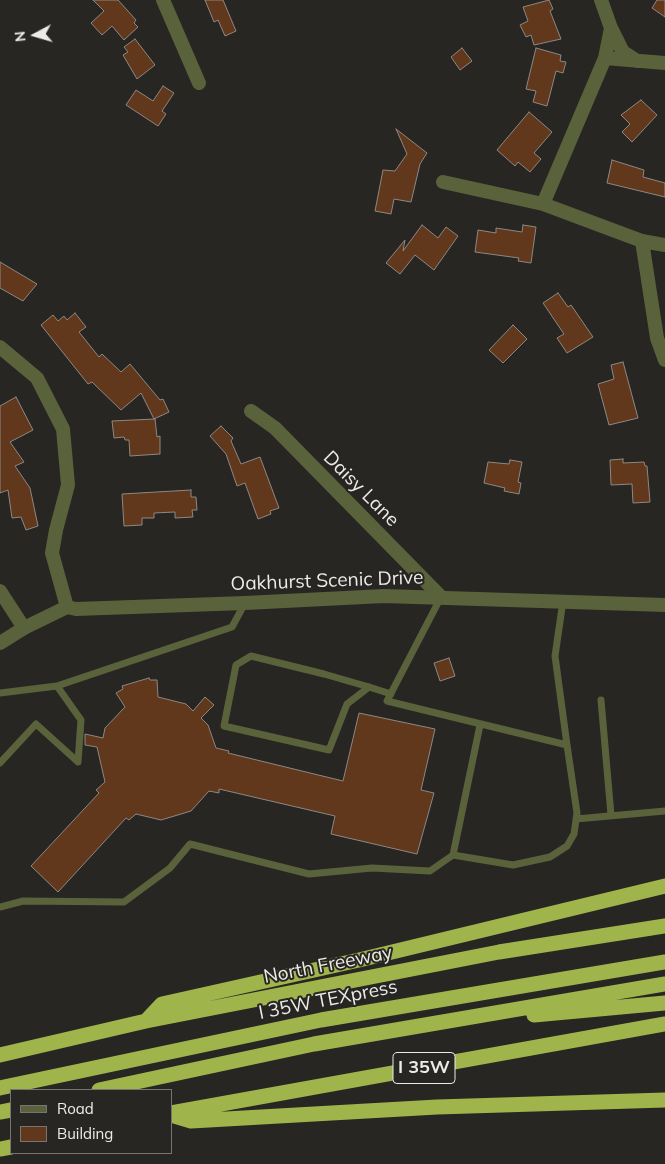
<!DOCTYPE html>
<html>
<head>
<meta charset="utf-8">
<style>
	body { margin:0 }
	#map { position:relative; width:665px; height:1164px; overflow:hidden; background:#272622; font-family:Mulish,sans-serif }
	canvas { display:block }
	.legend { position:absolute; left:10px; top:1089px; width:162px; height:65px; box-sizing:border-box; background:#272622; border:1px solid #767571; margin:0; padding:6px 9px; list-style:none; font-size:15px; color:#ecebe8 }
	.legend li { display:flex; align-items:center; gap:10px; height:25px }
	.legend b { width:25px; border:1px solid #767571 }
	.north { position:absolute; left:10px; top:10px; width:50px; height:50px; -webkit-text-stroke:4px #272622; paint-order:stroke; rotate:264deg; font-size:14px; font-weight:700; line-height:20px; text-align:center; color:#ecebe8 }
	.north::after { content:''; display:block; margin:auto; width:18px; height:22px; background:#ecebe8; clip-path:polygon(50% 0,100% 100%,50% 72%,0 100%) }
</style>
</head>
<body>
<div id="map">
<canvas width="665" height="1164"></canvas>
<ul class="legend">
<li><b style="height:6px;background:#59623b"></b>Road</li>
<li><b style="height:14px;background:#62381d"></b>Building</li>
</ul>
<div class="north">N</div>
</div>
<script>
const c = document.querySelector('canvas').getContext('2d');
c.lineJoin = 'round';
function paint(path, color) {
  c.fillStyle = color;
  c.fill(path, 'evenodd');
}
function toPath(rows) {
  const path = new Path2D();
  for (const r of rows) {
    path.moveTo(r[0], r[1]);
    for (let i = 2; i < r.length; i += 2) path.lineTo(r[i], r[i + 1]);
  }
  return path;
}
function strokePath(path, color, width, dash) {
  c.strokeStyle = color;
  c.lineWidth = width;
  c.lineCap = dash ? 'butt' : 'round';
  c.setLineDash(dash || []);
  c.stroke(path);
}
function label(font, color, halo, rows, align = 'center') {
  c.font = font + ' Mulish,sans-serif';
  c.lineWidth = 4;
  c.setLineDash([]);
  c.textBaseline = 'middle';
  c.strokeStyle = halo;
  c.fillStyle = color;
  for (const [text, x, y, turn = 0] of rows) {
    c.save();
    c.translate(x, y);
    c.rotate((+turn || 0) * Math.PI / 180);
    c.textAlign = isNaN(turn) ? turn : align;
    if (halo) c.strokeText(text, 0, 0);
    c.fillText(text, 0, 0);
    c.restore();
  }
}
const building = toPath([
	[93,0,118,0,136,20,134,23,138,27,124,40,112,26,102,35,91,23,104,11,93,0],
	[205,0,223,0,236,31,225,36,218,20,214,22,205,0],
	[549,0,553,9,550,11,561,39,534,45,531,35,526,37,520,25,528,21,523,7,549,0],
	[657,0,665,0,665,17,652,8,657,0],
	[135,39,155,65,137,79,123,55,128,52,124,47,135,39],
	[462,48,472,61,460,70,451,57,462,48],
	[536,48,561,55,560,61,566,62,563,73,556,71,547,106,533,102,536,91,526,89,536,48],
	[163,86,174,93,162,111,166,114,158,126,126,105,136,90,153,101,163,86],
	[641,100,657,115,632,142,622,132,630,124,621,115,641,100],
	[529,112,552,132,534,153,541,159,530,172,518,162,515,166,497,150,529,112],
	[396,129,427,153,420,164,411,202,394,199,391,214,375,211,383,170,395,171,407,154,396,129],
	[612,160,644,170,643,177,665,183,665,197,607,183,612,160],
	[422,225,438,238,446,227,458,236,434,270,415,255,400,274,386,263,405,240,403,251,422,225],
	[523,225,536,227,531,263,518,261,519,258,475,252,478,230,496,233,496,228,522,232,523,225],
	[0,262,37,284,23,301,0,288,0,262],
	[558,293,568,307,571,305,593,337,567,353,557,338,564,334,543,303,558,293],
	[75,313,86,327,79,332,99,357,102,354,121,372,130,364,160,400,163,399,169,412,154,419,141,393,121,410,92,382,88,384,41,325,53,315,58,321,64,316,67,320,75,313],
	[513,325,527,339,503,363,489,350,513,325],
	[623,362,638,418,609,425,598,384,614,379,611,365,623,362],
	[16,397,33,430,10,442,24,462,15,466,30,488,38,526,26,530,21,517,12,518,8,490,0,493,0,406,16,397],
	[155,419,157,437,160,436,160,454,130,456,129,440,125,440,124,437,114,438,112,421,155,419],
	[221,426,233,438,231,441,241,464,260,457,279,508,270,511,271,514,258,519,245,483,237,486,226,454,210,436,221,426],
	[623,459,623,463,644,462,645,466,647,466,650,502,633,503,632,484,611,485,610,460,623,459],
	[510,460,522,462,518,482,521,483,519,494,504,491,505,488,484,483,488,462,509,464,510,460],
	[191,490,191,497,196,497,197,510,192,510,193,517,175,518,175,512,154,513,154,518,142,518,142,525,124,526,122,494,191,490],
	[449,658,455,676,440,681,434,663,449,658],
	[149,678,150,680,157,680,158,697,186,704,193,711,205,697,214,705,201,718,208,725,216,748,229,751,228,753,343,781,359,713,435,729,421,790,434,793,417,854,331,834,335,816,219,789,219,793,209,791,191,811,161,820,136,814,129,820,126,818,58,892,31,866,99,793,96,790,105,782,97,747,85,745,85,734,103,738,105,728,125,707,116,693,123,689,122,686,149,678]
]);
paint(building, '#62381d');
strokePath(building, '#8d8885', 1);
strokePath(toPath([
	[441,597,387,701,567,745,555,656,563,601],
	[57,686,232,627,245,603],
	[369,687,347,704,329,750,224,726,236,665,251,656,324,674,369,687,391,694],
	[0,693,57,686,81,720,78,762,36,724,0,763],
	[601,700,611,815],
	[576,819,665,811],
	[453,855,480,725],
	[0,907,23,901,124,902,170,868,190,844,309,874,372,868,430,871,453,855,513,865,550,857,567,846,574,834,577,813,567,745]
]), '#59623b', 7);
strokePath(toPath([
	[163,0,199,83],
	[601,0,611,28,605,58,665,63],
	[611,28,623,52,637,61],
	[443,182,543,204,642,241,665,245],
	[543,204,605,58],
	[642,241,657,338,665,360],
	[0,347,37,378,63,429,68,485,56,530,52,553,67,607],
	[251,411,275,428,441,597],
	[0,591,24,628]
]), '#59623b', 14);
strokePath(toPath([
	[0,643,24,628,67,607,76,609,245,603,384,596,665,605]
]), '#59623b', 14);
strokePath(toPath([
	[534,1015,665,1003],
	[146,1021,162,1004,359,960,665,886],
	[0,1055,146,1021,499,952,665,926],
	[0,1088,321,1020,665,962],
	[99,1090,314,1044,665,984],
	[0,1112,11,1110],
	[171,1113,665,1024],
	[171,1115,191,1121,437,1107,665,1100],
	[0,1149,11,1147]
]), '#a0b44c', 15);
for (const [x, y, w] of [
	[424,1068,62]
]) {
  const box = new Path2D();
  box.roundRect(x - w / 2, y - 15.5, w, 31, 4);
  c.fillStyle = '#272622';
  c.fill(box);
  strokePath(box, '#ecebe8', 1);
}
label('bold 18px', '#ecebe8', null, [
	["I 35W",424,1068]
]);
label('19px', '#ecebe8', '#272622', [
	["Daisy Lane",361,489,45],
	["Oakhurst Scenic Drive",327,581,-2],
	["North Freeway",328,965,-11],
	["I 35W TEXpress",328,1000,-11]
]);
</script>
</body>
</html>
